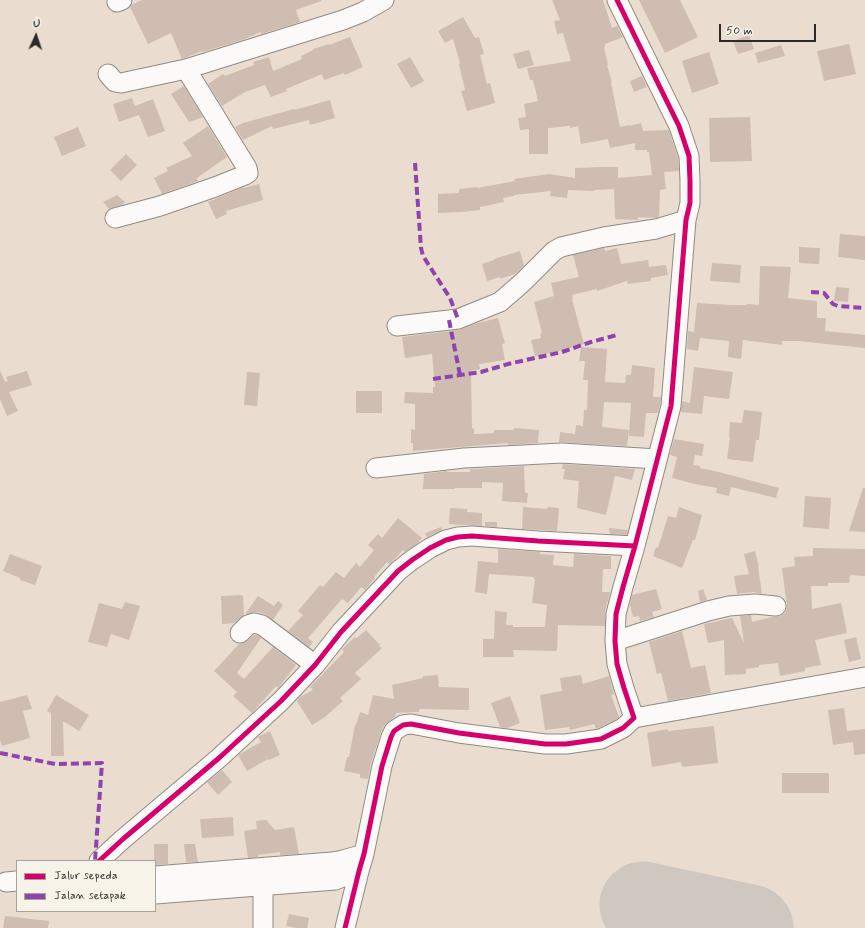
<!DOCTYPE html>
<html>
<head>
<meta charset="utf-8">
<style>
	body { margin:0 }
	#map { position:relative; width:865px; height:928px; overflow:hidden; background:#eaddcf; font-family:Mynerve,sans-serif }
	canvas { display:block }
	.legend { position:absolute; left:16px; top:860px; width:140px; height:52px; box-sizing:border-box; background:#f7f3e8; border:1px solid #a5a39c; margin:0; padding:5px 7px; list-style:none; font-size:12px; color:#2b2b2b }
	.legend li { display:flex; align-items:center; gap:8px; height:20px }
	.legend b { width:20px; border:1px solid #a5a39c }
	.north { position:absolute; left:16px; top:16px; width:40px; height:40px; -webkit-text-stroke:3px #f7f3e8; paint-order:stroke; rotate:3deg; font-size:11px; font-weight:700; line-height:16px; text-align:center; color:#2b2b2b }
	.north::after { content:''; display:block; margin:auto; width:14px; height:18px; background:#2b2b2b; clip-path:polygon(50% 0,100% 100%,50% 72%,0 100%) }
	.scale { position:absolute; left:719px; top:24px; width:97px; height:18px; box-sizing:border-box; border:2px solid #2b2b2b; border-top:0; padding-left:5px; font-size:12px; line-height:14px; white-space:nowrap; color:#2b2b2b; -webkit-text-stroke:3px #f7f3e8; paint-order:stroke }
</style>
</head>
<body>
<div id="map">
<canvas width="865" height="928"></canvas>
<ul class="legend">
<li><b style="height:5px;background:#d6006c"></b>Jalur sepeda</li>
<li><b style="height:5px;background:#8e44ad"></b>Jalan setapak</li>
</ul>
<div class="north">U</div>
<div class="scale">50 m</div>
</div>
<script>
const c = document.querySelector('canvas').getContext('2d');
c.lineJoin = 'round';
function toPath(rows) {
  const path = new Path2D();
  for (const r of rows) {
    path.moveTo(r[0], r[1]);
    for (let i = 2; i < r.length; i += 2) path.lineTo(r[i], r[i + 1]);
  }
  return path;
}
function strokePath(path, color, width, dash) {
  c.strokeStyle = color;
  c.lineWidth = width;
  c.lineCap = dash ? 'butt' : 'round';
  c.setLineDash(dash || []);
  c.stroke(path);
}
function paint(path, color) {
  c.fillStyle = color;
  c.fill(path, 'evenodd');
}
strokePath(toPath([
	[643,905,750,928]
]), '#cfc8c0', 87);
paint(toPath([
	[142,0,321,0,321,1,296,10,300,22,261,34,261,32,242,40,202,52,202,51,182,59,171,33,148,44,130,7,131,5],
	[552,0,603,0,612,28,617,26,623,37,605,44,605,47,604,47,608,65,607,65,612,83,611,83,620,127,629,125,629,126,641,123,643,131,669,130,678,158,679,171,664,172,666,189,660,190,659,217,656,218,638,217,638,220,615,219,614,189,594,190,594,191,568,190,567,198,550,196,551,191,514,195,514,196,503,198,504,202,480,207,480,210,462,212,438,213,438,194,459,193,459,189,477,187,477,188,515,181,514,179,549,174,575,178,575,168,602,167,618,167,618,178,652,175,649,152,647,152,647,150,635,150,635,143,610,148,608,139,581,144,578,126,570,128,570,126,548,128,548,154,529,154,529,129,520,130,518,118,526,117,524,104,538,101,533,80,530,80,527,68,571,61,563,33,557,34,554,21,560,20],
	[639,0,680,0,698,37,665,53],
	[463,17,475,38,479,37,484,54,480,55,487,84,490,83,495,103,467,111,461,91,465,90,459,64,460,63,453,39,445,43,438,31],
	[749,35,754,49,738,54,733,41],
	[350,37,363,67,345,75,344,73,324,80,322,74,286,89,287,91,271,97,265,85,245,92,222,106,208,84,223,74,225,76,254,65,253,62,269,57,273,71,302,59,301,56,313,50,313,49,329,44,329,45],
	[849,44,856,74,824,81,817,51],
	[781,45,785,56,758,63,755,53],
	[529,50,534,65,518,69,513,54],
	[709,52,719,84,692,93,682,61],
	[410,57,424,81,411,88,397,64],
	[642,76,647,87,634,92,630,81],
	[184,86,203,117,189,122,171,94],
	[132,98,135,106,153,99,165,131,148,137,139,115,119,122,113,104],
	[330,100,335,118,310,125,309,120,273,129,272,126,243,140,235,127,243,123,294,109,294,110],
	[750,117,752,161,710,162,709,118],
	[208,126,227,157,197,178,198,181,162,194,154,178,168,171,166,168,192,156,183,143],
	[78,127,86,146,62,156,54,137],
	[126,154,137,165,121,181,110,170],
	[259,184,263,200,226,211,227,214,216,219,208,202,244,187,244,188],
	[117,195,125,202,122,205,109,209,103,202],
	[840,234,865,236,865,260,838,257],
	[799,247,820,248,819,264,799,263],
	[604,248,605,251,617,248,621,264,648,260,649,267,666,265,668,275,651,278,651,281,628,284,627,281,597,291,597,289,572,295,573,299,572,299,584,344,552,353,535,356,531,340,541,338,540,334,542,333,534,302,554,296,551,283,579,277,573,255],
	[520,251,524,266,515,274,500,279,500,277,487,281,482,264,494,260,494,259],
	[712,263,741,265,740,283,710,281],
	[760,266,791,267,788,298,817,301,817,318,826,318,825,331,865,335,865,348,798,341,782,341,782,345,743,340,741,359,728,357,729,341,700,338,698,351,687,349,688,331,694,332,697,303,732,305,747,305,747,304,759,305],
	[836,287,849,288,848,302,834,301],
	[498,318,505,343,502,344,505,360,479,364,480,369,471,371,472,429,474,428,474,434,494,433,494,430,514,430,514,428,539,430,538,443,508,445,508,443,413,451,413,443,411,443,411,429,415,430,415,404,404,403,405,392,433,393,433,387,435,387,432,354,405,358,402,337,459,330,474,324],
	[581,347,607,349,605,382,625,383,626,375,631,375,632,365,655,368,653,397,661,397,660,404,658,413,646,413,644,437,629,436,631,403,604,402,602,427,629,430,627,446,559,442,560,432,575,434,576,425,583,426,584,410,587,410,588,380,583,380,585,361,579,361],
	[694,367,733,372,729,399,704,396,702,414,681,412,682,401,690,403],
	[0,371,5,382,8,381,6,377,27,371,32,385,9,392,18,411,7,416,0,399],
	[247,372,260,373,257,406,244,405],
	[356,391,382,391,382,413,356,413],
	[744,410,762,412,759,440,756,440,753,462,727,459,730,437,729,437,730,422,742,423],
	[674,439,704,444,702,456,695,455,693,465,700,466,700,468,719,472,779,488,776,498,731,487,729,496,716,493,717,488,695,484,672,478,677,457,670,455],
	[563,464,635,469,632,480,615,476,606,515,577,508,579,481,563,479,565,469,562,469],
	[524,466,525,493,528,493,527,503,502,501,503,483,482,482,482,488,455,488,455,489,423,489,424,474,447,471,447,472,470,472,470,469],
	[863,488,865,488,865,532,849,531],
	[805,496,831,498,829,529,803,527],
	[523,507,547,509,548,507,559,508,557,531,522,529],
	[679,507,702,515,695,540,693,540,682,568,653,556,656,547,658,548,668,516,676,518],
	[450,508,467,509,467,512,482,513,482,526,449,524],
	[398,518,422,538,417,544,405,552,403,550,390,564,387,562,374,577,375,578,365,590,361,587,348,603,342,599,308,638,313,642,309,647,288,631,303,615,298,611,320,585,323,587,336,572,344,578,356,563,360,567,374,550,368,545,378,534,382,538],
	[485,522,497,522,497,527,485,526],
	[441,527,442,530,427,537,425,533],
	[609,528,628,530,627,535,610,534],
	[813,548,865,549,865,576,850,575,849,583,828,583,828,586,811,586,812,609,841,603,847,633,815,640,821,665,805,668,805,671,780,676,778,663,759,665,759,667,746,669,746,674,725,675,724,640,708,643,704,624,732,618,744,643,740,616,751,615,752,622,772,617,780,616,785,613,787,607,782,568,795,566,794,557,813,556],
	[498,549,540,552,540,554,554,555,553,565,573,567,574,554,611,556,611,569,603,569,602,592,610,592,605,611,605,626,558,625,557,651,513,650,514,657,483,657,483,639,494,639,495,611,507,612,506,625,513,625,513,627,545,627,547,605,532,603,535,579,534,579,534,577,489,574,487,594,475,592,478,561,498,563],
	[755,551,759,566,758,566,762,594,754,592,737,594,734,576,749,574,744,554],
	[10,554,42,566,35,585,20,580,20,578,3,571],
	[656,589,662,609,652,612,654,617,640,621,639,616,633,617,630,605,632,595],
	[703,589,707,600,700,602,698,591],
	[243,595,244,615,234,623,222,624,221,596],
	[258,596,274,606,278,601,283,605,273,620,265,614,257,612,245,614],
	[125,602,140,606,129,640,111,634,107,647,88,642,99,603,122,609],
	[366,630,380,645,379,646,382,648,355,673,361,679,340,698,343,701,325,717,312,725,297,701,300,697,313,690,310,687,344,652,342,649,355,637,357,638],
	[682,631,691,668,705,665,711,693,668,701,661,673,657,674,649,642],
	[254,635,257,635,261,638,237,673,244,679,273,647,296,665,279,687,278,688,276,686,252,713,233,696,237,692,214,671,239,644,243,643,247,641],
	[856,637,861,659,849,662,844,640],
	[438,675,439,687,469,688,469,710,419,709,419,712,396,713,395,717,388,722,384,726,381,732,371,763,368,779,360,778,360,774,344,771,347,757,349,757,355,725,356,725,360,712,368,715,373,695,394,699,392,685,423,678,423,676],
	[581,675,583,684,609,676,614,694,611,695,619,717,617,719,598,728,596,729,594,724,570,730,569,727,545,730,540,695,562,691,560,678],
	[27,695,32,709,23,711,30,738,2,746,0,740,0,702],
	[56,695,89,715,79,731,63,721,64,756,51,756,51,713,47,711],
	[510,696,520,723,507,728,500,727,491,703],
	[844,708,847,731,865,729,865,754,854,755,853,742,833,745,828,710],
	[714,726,718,763,682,767,681,762,652,767,647,733,668,729,668,731],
	[270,731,280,755,269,760,268,759,247,771,238,755,261,742,258,737],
	[222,770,232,782,218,795,207,782],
	[782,773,829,773,829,793,782,793],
	[233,817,234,836,202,838,200,819],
	[266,820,275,830,294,827,299,854,280,855,280,852,258,855,258,857,248,858,244,831,257,829,256,821],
	[154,844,168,844,168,864,155,865,155,861,154,861],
	[184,844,195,844,198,862,186,862],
	[289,914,309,918,307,928,297,928,286,926],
	[5,916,49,921,48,928,3,928]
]), '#cebdb0');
const minor = toPath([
	[117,2,122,0],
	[108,74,115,82,121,83,186,69,343,20,363,12,384,0],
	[115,218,160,206,215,187,245,175,248,173,247,168,186,69],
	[397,326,458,319,500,302,523,282,554,251,561,247,604,237,656,229,686,220],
	[376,468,464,458,562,453,657,459],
	[240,633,248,625,254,623,262,625,315,665],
	[615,641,708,611,729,606,755,604,776,606],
	[634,718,865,677],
	[99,861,123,839,219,758,281,701,315,665,341,632,398,571,412,560,430,548,446,540,458,537,472,536,538,541,635,546],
	[155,876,332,862,343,860,364,854],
	[6,882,17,881],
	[155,894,335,880,359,871],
	[263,928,263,885],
	[345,928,359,871,364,854,382,766,391,737,394,731,403,725,411,724,459,733,506,739,545,744,566,744,601,739,623,728,634,718,624,688,617,664,615,641,616,614,623,587,635,546,671,406,686,220,690,203,690,181,689,156,679,126,617,0]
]);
strokePath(minor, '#908a83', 21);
strokePath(minor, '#fcfaf8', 19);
strokePath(toPath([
	[415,163,421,248,423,256,450,298,458,319],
	[811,292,824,293,833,304,838,306,865,308],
	[449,320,460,375],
	[433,379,481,372,508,364,562,352,591,342,617,335],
	[0,753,55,764,102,763,95,861]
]), '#8e44ad', 4, [8, 4]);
strokePath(toPath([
	[99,861,123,839,219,758,281,701,315,665,341,632,398,571,412,560,430,548,446,540,458,537,472,536,538,541,635,546],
	[345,928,359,871,364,854,382,766,391,737,394,731,403,725,411,724,459,733,506,739,545,744,566,744,601,739,623,728,634,718,624,688,617,664,615,641,616,614,623,587,635,546,671,406,686,220,690,203,690,181,689,156,679,126,617,0]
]), '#d6006c', 5);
</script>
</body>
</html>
